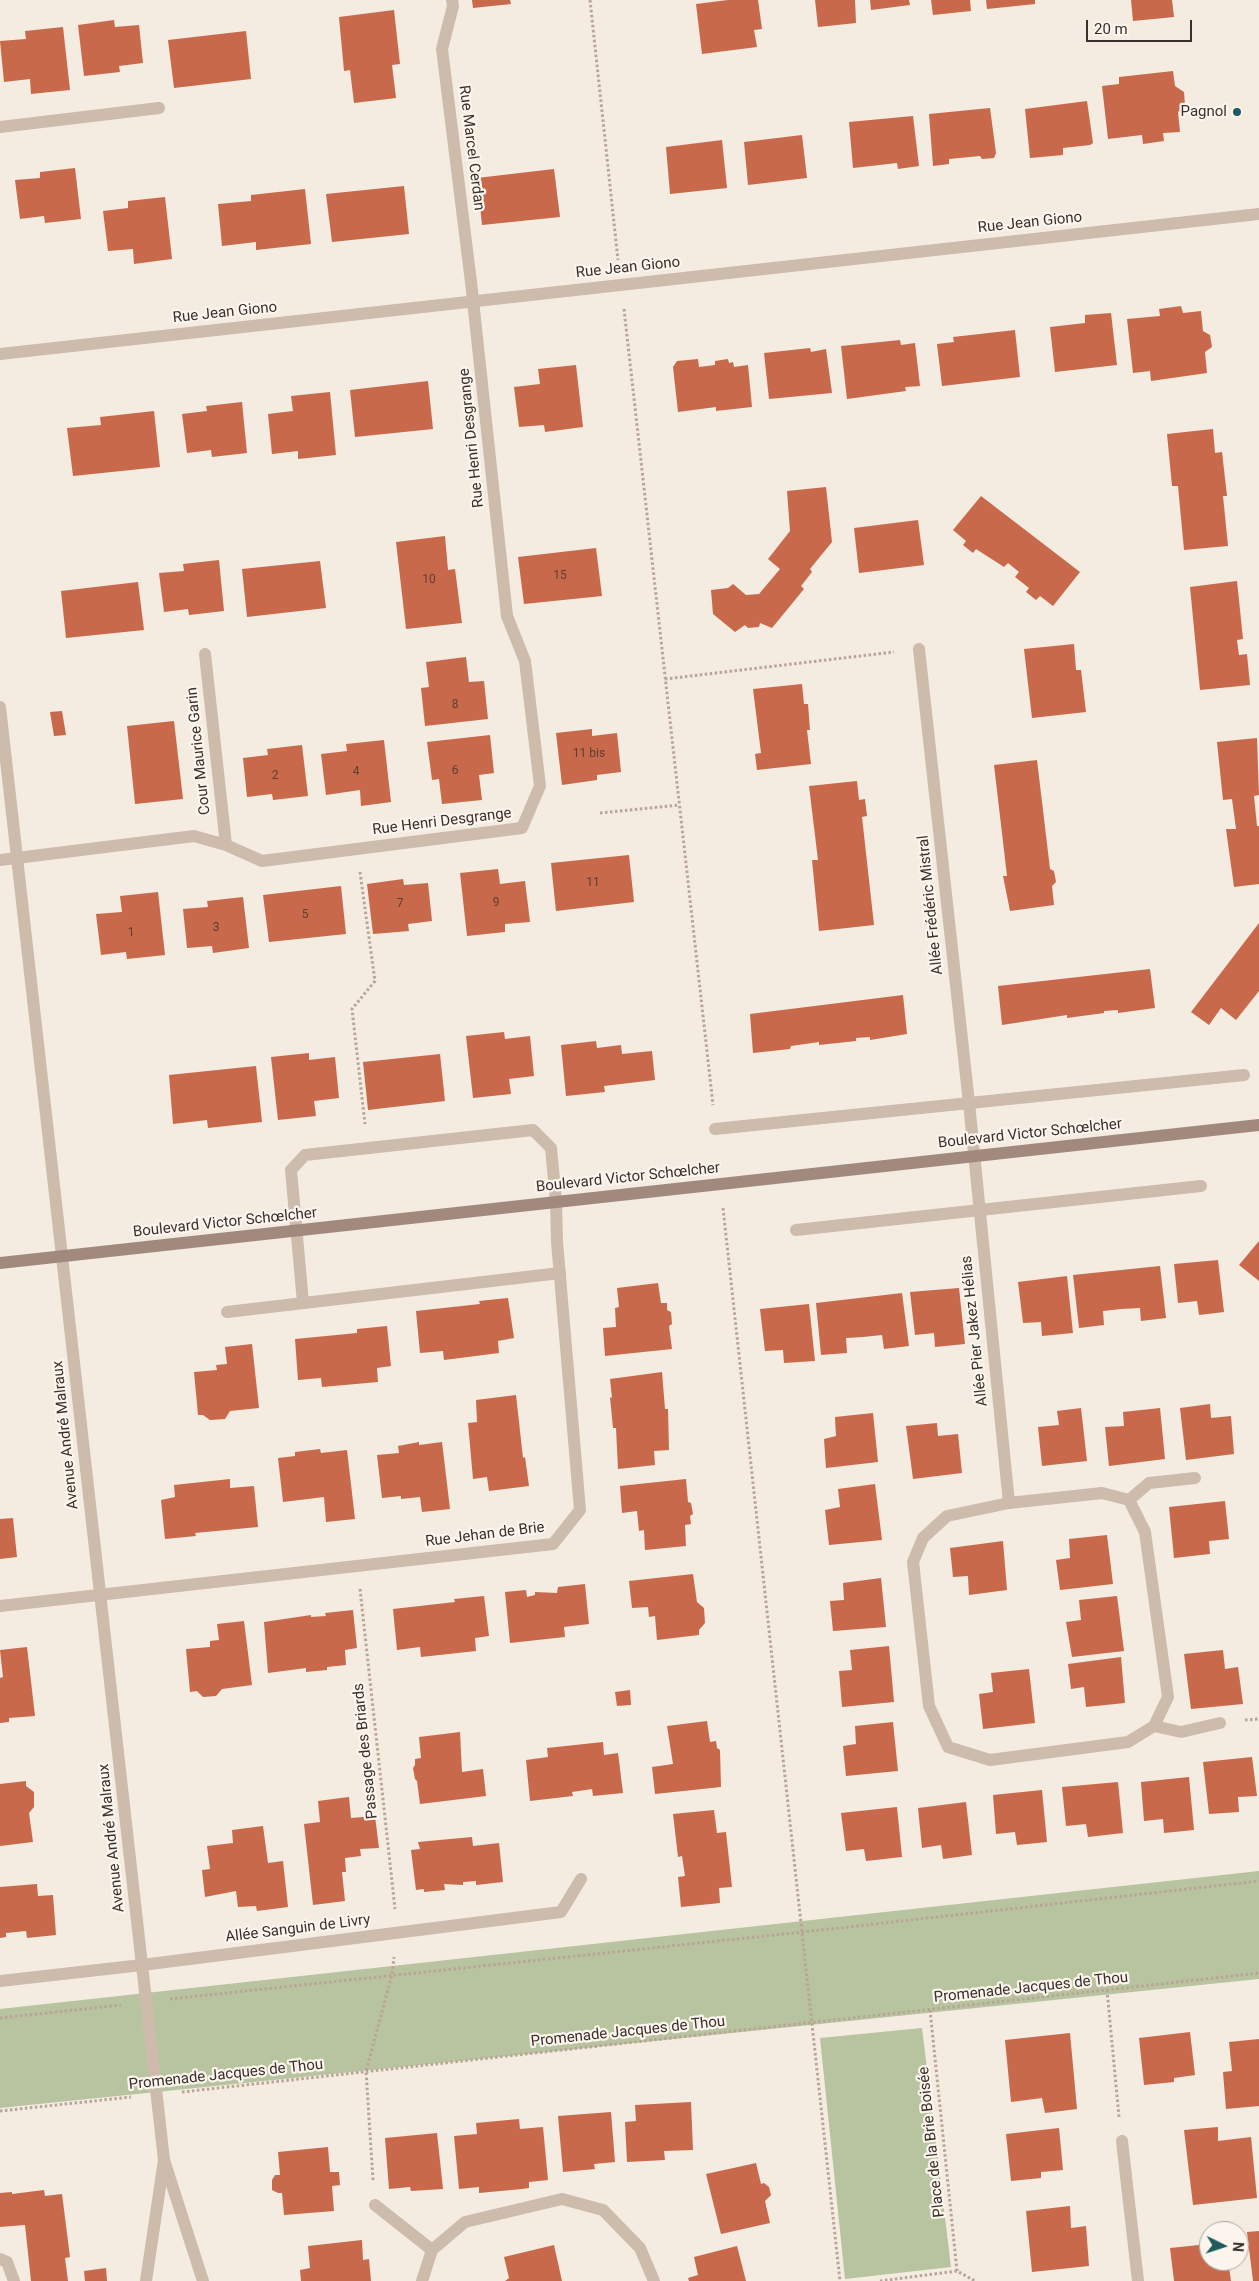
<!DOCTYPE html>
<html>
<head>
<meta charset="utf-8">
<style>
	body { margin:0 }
	#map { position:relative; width:1259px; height:2281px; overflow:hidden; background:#f4ebe1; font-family:Roboto,sans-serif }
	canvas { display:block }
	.north { position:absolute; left:1199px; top:2221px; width:50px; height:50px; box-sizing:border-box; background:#fbf5ee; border:1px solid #aea6a0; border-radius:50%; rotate:94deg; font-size:14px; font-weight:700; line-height:20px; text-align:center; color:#3b302b }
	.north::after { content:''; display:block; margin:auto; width:18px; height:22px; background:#1f5a5e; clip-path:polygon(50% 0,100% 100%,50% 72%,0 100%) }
	.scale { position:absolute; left:1086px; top:20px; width:106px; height:22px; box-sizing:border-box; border:2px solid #3b302b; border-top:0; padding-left:6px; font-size:15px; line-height:18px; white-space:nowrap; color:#3b302b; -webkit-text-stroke:4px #fbf5ee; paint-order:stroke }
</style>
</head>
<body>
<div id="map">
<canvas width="1259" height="2281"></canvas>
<div class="north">N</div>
<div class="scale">20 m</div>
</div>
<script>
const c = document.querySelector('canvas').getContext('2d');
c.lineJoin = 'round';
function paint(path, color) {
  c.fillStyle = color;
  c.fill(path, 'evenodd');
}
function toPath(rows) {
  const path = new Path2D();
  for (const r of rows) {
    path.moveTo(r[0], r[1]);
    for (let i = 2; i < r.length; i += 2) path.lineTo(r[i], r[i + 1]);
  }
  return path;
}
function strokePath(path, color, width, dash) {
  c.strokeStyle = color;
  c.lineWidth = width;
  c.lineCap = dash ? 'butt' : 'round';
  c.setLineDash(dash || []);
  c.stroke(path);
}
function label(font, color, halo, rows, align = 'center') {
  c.font = font + ' Roboto,sans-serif';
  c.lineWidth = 4.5;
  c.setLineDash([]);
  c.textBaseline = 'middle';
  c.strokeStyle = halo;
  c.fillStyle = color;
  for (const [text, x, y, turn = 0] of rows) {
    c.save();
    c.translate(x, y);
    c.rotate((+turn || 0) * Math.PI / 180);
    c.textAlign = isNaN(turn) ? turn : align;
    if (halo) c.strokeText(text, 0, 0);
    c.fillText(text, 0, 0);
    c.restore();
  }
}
paint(toPath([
	[1259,1871,1259,1979,0,2108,0,2009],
	[922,2028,951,2267,845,2279,820,2038]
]), '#b8c4a0');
paint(toPath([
	[472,0,510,0,511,4,473,8],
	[728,0,758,0,762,29,754,30,757,47,702,54,696,4],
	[815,0,855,0,856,23,818,27],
	[870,0,909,0,910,5,871,10],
	[931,0,970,0,971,11,933,15],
	[986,0,1035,0,1035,4,987,9],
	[1131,0,1172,0,1174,17,1133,21],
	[394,10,400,64,392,65,396,98,354,103,350,70,344,71,339,17],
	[114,20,115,27,139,25,143,63,119,66,120,72,84,76,78,25],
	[63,27,70,90,31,94,30,79,4,82,0,41,26,39,25,31],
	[246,31,251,79,174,88,168,40],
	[1173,71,1175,86,1184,92,1185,105,1178,112,1180,132,1163,133,1164,141,1143,144,1142,135,1108,139,1102,86,1119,84,1119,77],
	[1087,101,1093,143,1090,145,1063,148,1063,155,1030,158,1025,109],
	[990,108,996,153,994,158,982,159,980,156,949,159,949,164,933,166,929,114],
	[913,116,919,166,898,169,897,163,853,168,849,122],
	[802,135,807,178,748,185,744,142],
	[722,140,727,188,670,194,666,147],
	[75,168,81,219,45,223,44,216,20,219,15,180,40,178,40,172],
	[554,169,560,217,482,225,477,178],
	[404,186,409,234,332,242,326,194],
	[305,189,311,244,256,250,256,242,222,246,218,204,251,201,251,195],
	[165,197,172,259,134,264,133,249,108,251,103,211,128,208,128,201],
	[1181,306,1183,313,1201,311,1203,331,1210,335,1212,347,1205,352,1207,373,1151,381,1150,371,1133,373,1127,319,1160,316,1159,309],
	[1111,313,1117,365,1055,372,1050,327,1085,323,1085,315],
	[1015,330,1020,377,942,386,937,344,954,342,953,337],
	[900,340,901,345,915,343,920,386,905,387,906,391,847,399,841,346],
	[810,348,811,352,826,349,832,393,769,399,764,353],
	[698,359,699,367,715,365,715,361,728,359,729,363,733,362,734,367,748,365,752,407,716,411,716,407,678,412,673,367,677,361],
	[576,365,583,427,545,432,544,425,519,427,514,387,540,384,538,369],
	[428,381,433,429,355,437,350,390],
	[330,392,336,455,298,459,298,451,272,454,268,414,293,411,291,396],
	[242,402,247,453,212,457,211,450,187,453,182,414,207,411,206,406],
	[154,411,160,467,73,476,67,428,101,425,100,417],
	[1213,429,1215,453,1222,452,1227,496,1223,496,1228,546,1184,550,1178,486,1172,486,1167,434],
	[826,487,832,542,810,569,812,572,801,586,804,589,772,628,760,623,759,627,748,628,745,625,735,632,713,614,711,590,728,588,733,584,746,595,759,594,780,569,768,559,790,531,787,491],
	[981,496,1080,572,1053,606,1040,596,1036,600,1026,592,1029,588,1015,577,1019,572,1008,563,1004,567,976,549,973,553,963,545,966,541,953,530],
	[918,520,924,565,859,573,854,528],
	[445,536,448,570,455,569,462,623,406,629,396,542],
	[596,548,602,596,524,604,518,557],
	[219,560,224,611,189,615,188,609,164,612,159,573,184,571,183,564],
	[320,561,326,608,247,617,242,569],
	[1237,581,1243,639,1237,640,1239,655,1247,654,1250,685,1200,690,1190,587],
	[138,582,144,630,66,638,61,591],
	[1074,644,1076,670,1081,670,1086,712,1032,718,1024,649],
	[466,657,469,682,484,681,488,719,425,726,421,688,429,687,426,662],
	[802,684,804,704,808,704,810,730,807,730,811,764,757,770,755,754,761,753,753,689],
	[62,711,66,735,54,736,50,712],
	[174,721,183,799,135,804,127,726],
	[592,729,592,736,617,733,621,772,597,775,597,780,562,785,556,733],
	[490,735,494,773,479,775,482,800,442,804,439,779,432,780,427,742],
	[1257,738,1259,795,1254,796,1257,826,1259,826,1259,884,1234,887,1226,829,1236,829,1232,799,1223,800,1217,742],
	[384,740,391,802,361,806,360,790,326,795,321,754,347,751,346,744],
	[302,745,308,796,273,800,272,794,247,797,243,758,268,755,267,749],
	[1037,760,1050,869,1054,871,1056,882,1052,886,1054,905,1010,911,1003,876,1007,876,994,765],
	[857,781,859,800,865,799,867,816,862,817,874,925,819,931,812,860,818,860,809,786],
	[629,855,634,902,556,911,551,863],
	[498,869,500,884,525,881,530,922,505,924,505,932,467,936,460,873],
	[403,879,404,885,428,883,432,921,408,924,409,931,373,934,367,884],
	[341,886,346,934,269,942,263,895],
	[158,892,165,955,127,959,126,952,101,955,96,914,122,912,120,896],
	[243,897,249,948,213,953,212,946,187,948,183,909,208,907,207,901],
	[1259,923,1259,991,1236,1020,1221,1008,1209,1025,1191,1012],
	[1150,969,1155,1008,1118,1013,1118,1010,1104,1011,1104,1013,1067,1018,1067,1015,1002,1025,998,986],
	[903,995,907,1034,870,1040,870,1037,856,1038,856,1041,819,1045,819,1042,791,1046,790,1049,753,1053,750,1014],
	[504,1032,505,1039,530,1036,534,1076,509,1079,511,1094,473,1098,466,1036],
	[596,1041,597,1048,621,1045,622,1054,652,1051,655,1080,604,1086,605,1092,566,1096,561,1045],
	[309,1053,309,1060,335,1057,339,1098,314,1101,316,1116,278,1120,271,1057],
	[440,1054,445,1101,368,1110,363,1062],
	[256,1066,262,1122,208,1128,207,1120,173,1124,169,1075],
	[1259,1241,1259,1281,1239,1265],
	[1218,1260,1224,1312,1199,1315,1197,1301,1178,1303,1174,1264],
	[1160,1266,1166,1318,1141,1321,1140,1308,1121,1309,1103,1311,1104,1325,1079,1328,1073,1275],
	[1067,1276,1073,1333,1042,1336,1041,1322,1023,1323,1018,1282],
	[658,1283,661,1303,667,1303,667,1310,671,1312,672,1324,669,1326,672,1349,605,1356,603,1328,616,1327,615,1308,619,1307,617,1288],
	[959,1288,965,1344,935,1347,934,1333,915,1335,910,1292],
	[902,1293,909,1346,884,1349,882,1335,863,1337,846,1338,847,1353,821,1355,816,1303],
	[508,1298,514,1338,498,1341,499,1353,444,1360,443,1351,420,1353,416,1311,480,1304,479,1301],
	[809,1304,815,1361,784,1363,783,1350,765,1351,760,1309],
	[387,1326,391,1366,377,1368,378,1382,322,1387,321,1378,298,1380,295,1339,357,1333,357,1329],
	[252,1344,259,1408,230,1411,225,1419,210,1420,203,1415,198,1415,194,1372,217,1370,216,1365,227,1364,225,1347],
	[662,1372,665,1409,668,1409,669,1450,654,1451,655,1465,618,1469,616,1428,613,1428,610,1397,612,1398,610,1379],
	[516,1395,523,1458,525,1457,529,1486,489,1491,487,1477,473,1479,468,1423,477,1422,476,1400],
	[1210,1404,1211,1418,1231,1416,1234,1454,1186,1460,1180,1408],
	[1081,1408,1087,1461,1042,1466,1038,1427,1059,1425,1057,1411],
	[1160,1408,1165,1459,1109,1466,1105,1427,1124,1426,1123,1412],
	[873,1413,878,1462,826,1468,824,1439,836,1436,835,1417],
	[937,1423,938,1436,958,1434,962,1473,913,1479,906,1426],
	[419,1442,419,1445,442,1442,450,1509,422,1512,420,1497,401,1499,401,1496,382,1498,377,1455,399,1453,398,1446],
	[320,1449,321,1453,347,1450,355,1519,326,1522,324,1497,283,1502,278,1458,295,1456,295,1452],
	[230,1479,230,1488,254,1486,258,1527,195,1533,196,1536,165,1539,161,1500,175,1497,174,1485],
	[686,1479,688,1502,691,1503,693,1514,690,1516,691,1524,685,1525,686,1546,645,1550,644,1530,639,1531,637,1511,622,1513,620,1486],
	[875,1484,882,1540,829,1545,825,1510,840,1507,838,1489],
	[1225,1501,1229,1539,1209,1541,1210,1554,1174,1558,1169,1507],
	[13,1518,17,1557,0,1559,0,1519],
	[1107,1535,1113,1584,1060,1590,1056,1560,1070,1558,1069,1539],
	[1003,1541,1007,1590,969,1595,968,1576,953,1577,950,1548],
	[693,1574,697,1602,704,1608,705,1623,699,1630,699,1635,657,1640,655,1616,649,1617,648,1607,632,1608,629,1581],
	[881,1578,886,1627,833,1631,830,1601,844,1600,843,1583],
	[585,1584,589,1624,564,1627,565,1637,510,1643,505,1592,526,1590,527,1597,535,1595,535,1592,557,1593,558,1587],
	[484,1596,489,1636,475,1638,476,1651,421,1657,420,1647,397,1650,393,1609,455,1602,454,1599],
	[1117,1596,1124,1651,1072,1657,1066,1622,1081,1620,1079,1600],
	[353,1610,357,1648,345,1650,346,1665,327,1667,327,1670,306,1672,306,1668,268,1673,264,1622,311,1615,311,1617,326,1616,325,1613],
	[244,1621,252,1685,222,1689,216,1696,203,1697,197,1691,190,1692,186,1649,210,1647,210,1641,219,1640,217,1624],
	[889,1646,894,1702,842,1707,839,1671,852,1670,850,1650],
	[27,1647,35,1716,9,1718,9,1722,0,1723,0,1678,3,1677,0,1650],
	[1223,1650,1225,1669,1238,1667,1243,1704,1191,1709,1184,1654],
	[1121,1657,1125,1703,1086,1707,1084,1687,1071,1689,1068,1664],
	[1029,1669,1035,1723,983,1729,979,1694,993,1692,991,1673],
	[630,1690,631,1705,617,1706,615,1692],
	[707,1721,710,1742,716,1741,717,1748,720,1750,721,1787,655,1794,652,1767,673,1764,667,1726],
	[893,1722,898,1771,846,1776,843,1746,856,1744,855,1726],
	[460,1732,462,1772,483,1769,486,1796,420,1804,417,1781,415,1779,413,1768,415,1765,415,1759,421,1758,419,1737],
	[603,1742,604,1755,618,1753,623,1793,593,1796,592,1789,572,1792,573,1796,530,1801,526,1760,548,1757,547,1748],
	[1252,1757,1257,1796,1238,1797,1239,1812,1209,1814,1203,1762],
	[1189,1777,1194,1830,1164,1833,1163,1819,1144,1821,1141,1782],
	[26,1781,26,1786,34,1792,34,1807,29,1813,33,1842,0,1846,0,1784],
	[1118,1782,1123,1833,1088,1837,1086,1824,1066,1826,1062,1787],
	[1042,1790,1047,1842,1017,1845,1015,1832,996,1834,993,1795],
	[349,1797,351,1818,375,1816,379,1848,360,1849,361,1856,345,1858,346,1872,342,1872,345,1901,313,1905,304,1824,320,1822,318,1801],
	[966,1802,972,1855,943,1859,941,1845,922,1848,918,1808],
	[897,1807,902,1857,866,1861,864,1849,846,1851,841,1813],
	[714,1810,717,1833,726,1832,732,1887,719,1888,720,1903,681,1907,678,1877,685,1876,682,1856,678,1857,673,1814],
	[263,1826,268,1863,283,1861,288,1907,257,1911,256,1906,238,1907,236,1891,205,1897,202,1870,210,1869,207,1846,233,1843,232,1830],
	[472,1837,473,1846,499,1843,503,1882,476,1885,476,1881,463,1882,463,1885,444,1884,445,1890,424,1892,424,1889,416,1890,411,1850,420,1849,418,1842],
	[37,1884,38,1896,53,1895,56,1935,27,1938,26,1931,6,1933,6,1937,0,1938,0,1887],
	[1190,2032,1195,2075,1174,2078,1174,2082,1144,2085,1139,2038],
	[1070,2033,1077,2109,1045,2113,1042,2098,1011,2102,1005,2040],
	[1259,2039,1259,2106,1226,2109,1223,2072,1232,2071,1229,2042],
	[691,2102,693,2150,664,2151,665,2160,627,2162,625,2122,636,2121,635,2105],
	[611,2112,615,2162,594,2164,595,2169,563,2172,558,2116],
	[519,2119,520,2129,543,2127,548,2180,529,2182,529,2188,522,2189,479,2193,479,2187,459,2189,454,2136,477,2134,476,2123],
	[1218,2127,1218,2141,1251,2137,1257,2198,1193,2205,1184,2130],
	[1059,2128,1063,2170,1041,2172,1041,2178,1011,2181,1006,2134],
	[437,2133,443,2189,411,2191,410,2187,389,2189,385,2138],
	[328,2147,330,2172,339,2172,340,2185,332,2186,334,2211,284,2215,282,2193,278,2193,272,2190,272,2180,275,2175,280,2175,278,2152],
	[756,2163,761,2184,764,2183,769,2187,771,2195,765,2201,770,2223,721,2234,706,2174],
	[44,2190,45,2196,62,2194,70,2257,65,2258,68,2281,31,2281,25,2225,0,2227,0,2193,12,2192,12,2194],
	[1070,2206,1071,2228,1086,2226,1089,2266,1032,2272,1026,2211],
	[1259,2231,1259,2281,1253,2281,1247,2232],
	[362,2240,363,2260,369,2259,371,2281,301,2281,300,2270,310,2268,308,2246],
	[1209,2244,1209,2261,1216,2261,1216,2268,1229,2267,1231,2281,1174,2281,1170,2248],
	[554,2245,562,2281,505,2281,509,2278,504,2257],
	[737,2246,746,2281,689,2281,688,2278,698,2275,694,2257],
	[106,2268,107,2281,85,2281,84,2271]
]), '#c8694b');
strokePath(toPath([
	[590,0,618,260],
	[624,309,713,1105],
	[665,679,894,652],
	[600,813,679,805],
	[360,872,375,981,352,1009,365,1124],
	[723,1208,840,2281],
	[360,1589,395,1909],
	[1245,1720,1259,1719],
	[1107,1990,1119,2117],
	[170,1999,803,1932,1259,1881],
	[930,2010,957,2271],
	[0,2018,121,2005],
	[182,2092,1259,1973],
	[0,2111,131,2097],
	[373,2180,366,2071,392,1975,394,1957],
	[880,2281,957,2271,975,2281]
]), '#b9a596', 3, [2.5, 2.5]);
strokePath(toPath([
	[715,1129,1244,1075],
	[796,1230,1201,1186],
	[303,1303,291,1170,305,1155,533,1130,551,1148,556,1201],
	[227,1312,560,1273],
	[375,2205,432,2250],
	[0,2259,7,2262,14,2281]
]), '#cdbbac', 12);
strokePath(toPath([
	[0,127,159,108],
	[0,354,1259,214],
	[919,649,969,1103,1009,1503],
	[205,654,226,845],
	[0,860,194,836,226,845,262,861,522,828,540,786,525,661,507,616,471,282,442,49,453,6,452,0],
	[1195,1478,1149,1483,1129,1500,1102,1493,1009,1503,947,1516,923,1538,913,1562,929,1706,948,1747,990,1760,1128,1742,1154,1726,1181,1732,1220,1723],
	[1129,1500,1145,1532,1168,1697,1154,1726],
	[0,1606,553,1544,580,1510,557,1242,556,1201],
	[0,1981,142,1965,561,1912,581,1879],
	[1122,2141,1138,2281],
	[146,2281,164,2160],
	[422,2281,432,2250,465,2222,562,2199,603,2210,640,2248,654,2281]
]), '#cdbbac', 12);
strokePath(toPath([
	[0,707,164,2160,203,2281]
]), '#cdbbac', 12);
strokePath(toPath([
	[0,1263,1259,1125]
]), '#a18a7d', 12);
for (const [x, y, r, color] of [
	[1237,112,5,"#1f5a5e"]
]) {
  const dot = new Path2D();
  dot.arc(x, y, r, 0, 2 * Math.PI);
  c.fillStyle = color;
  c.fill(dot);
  strokePath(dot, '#fbf5ee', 2);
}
label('12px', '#5e3e33', null, [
	["15",560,576],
	["10",429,580],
	["8",455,705],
	["11 bis",589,754],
	["6",455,771],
	["4",356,772],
	["2",275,776],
	["11",593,883],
	["9",496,903],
	["7",400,904],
	["5",305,915],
	["3",216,928],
	["1",131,933]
]);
label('15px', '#3b302b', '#fbf5ee', [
	["Pagnol",1227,112]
], 'right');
label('15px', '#3b302b', '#fbf5ee', [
	["Rue Marcel Cerdan",471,148,83],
	["Rue Jean Giono",1030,223,-6],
	["Rue Jean Giono",628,268,-6],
	["Rue Jean Giono",225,313,-6],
	["Rue Henri Desgrange",472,438,-96],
	["Cour Maurice Garin",199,751,-96],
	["Rue Henri Desgrange",442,822,-7],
	["Allée Frédéric Mistral",931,905,-96],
	["Boulevard Victor Schœlcher",1030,1134,-6],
	["Boulevard Victor Schœlcher",628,1178,-6],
	["Boulevard Victor Schœlcher",225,1223,-6],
	["Allée Pier Jakez Hélias",975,1331,-96],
	["Avenue André Malraux",66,1435,-96],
	["Rue Jehan de Brie",485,1535,-7],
	["Passage des Briards",366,1751,-96],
	["Avenue André Malraux",112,1838,-96],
	["Allée Sanguin de Livry",298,1929,-7],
	["Promenade Jacques de Thou",1031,1988,-6],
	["Promenade Jacques de Thou",628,2032,-6],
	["Promenade Jacques de Thou",226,2075,-6],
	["Place de la Brie Boisée",932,2142,-96]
]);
</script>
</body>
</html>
